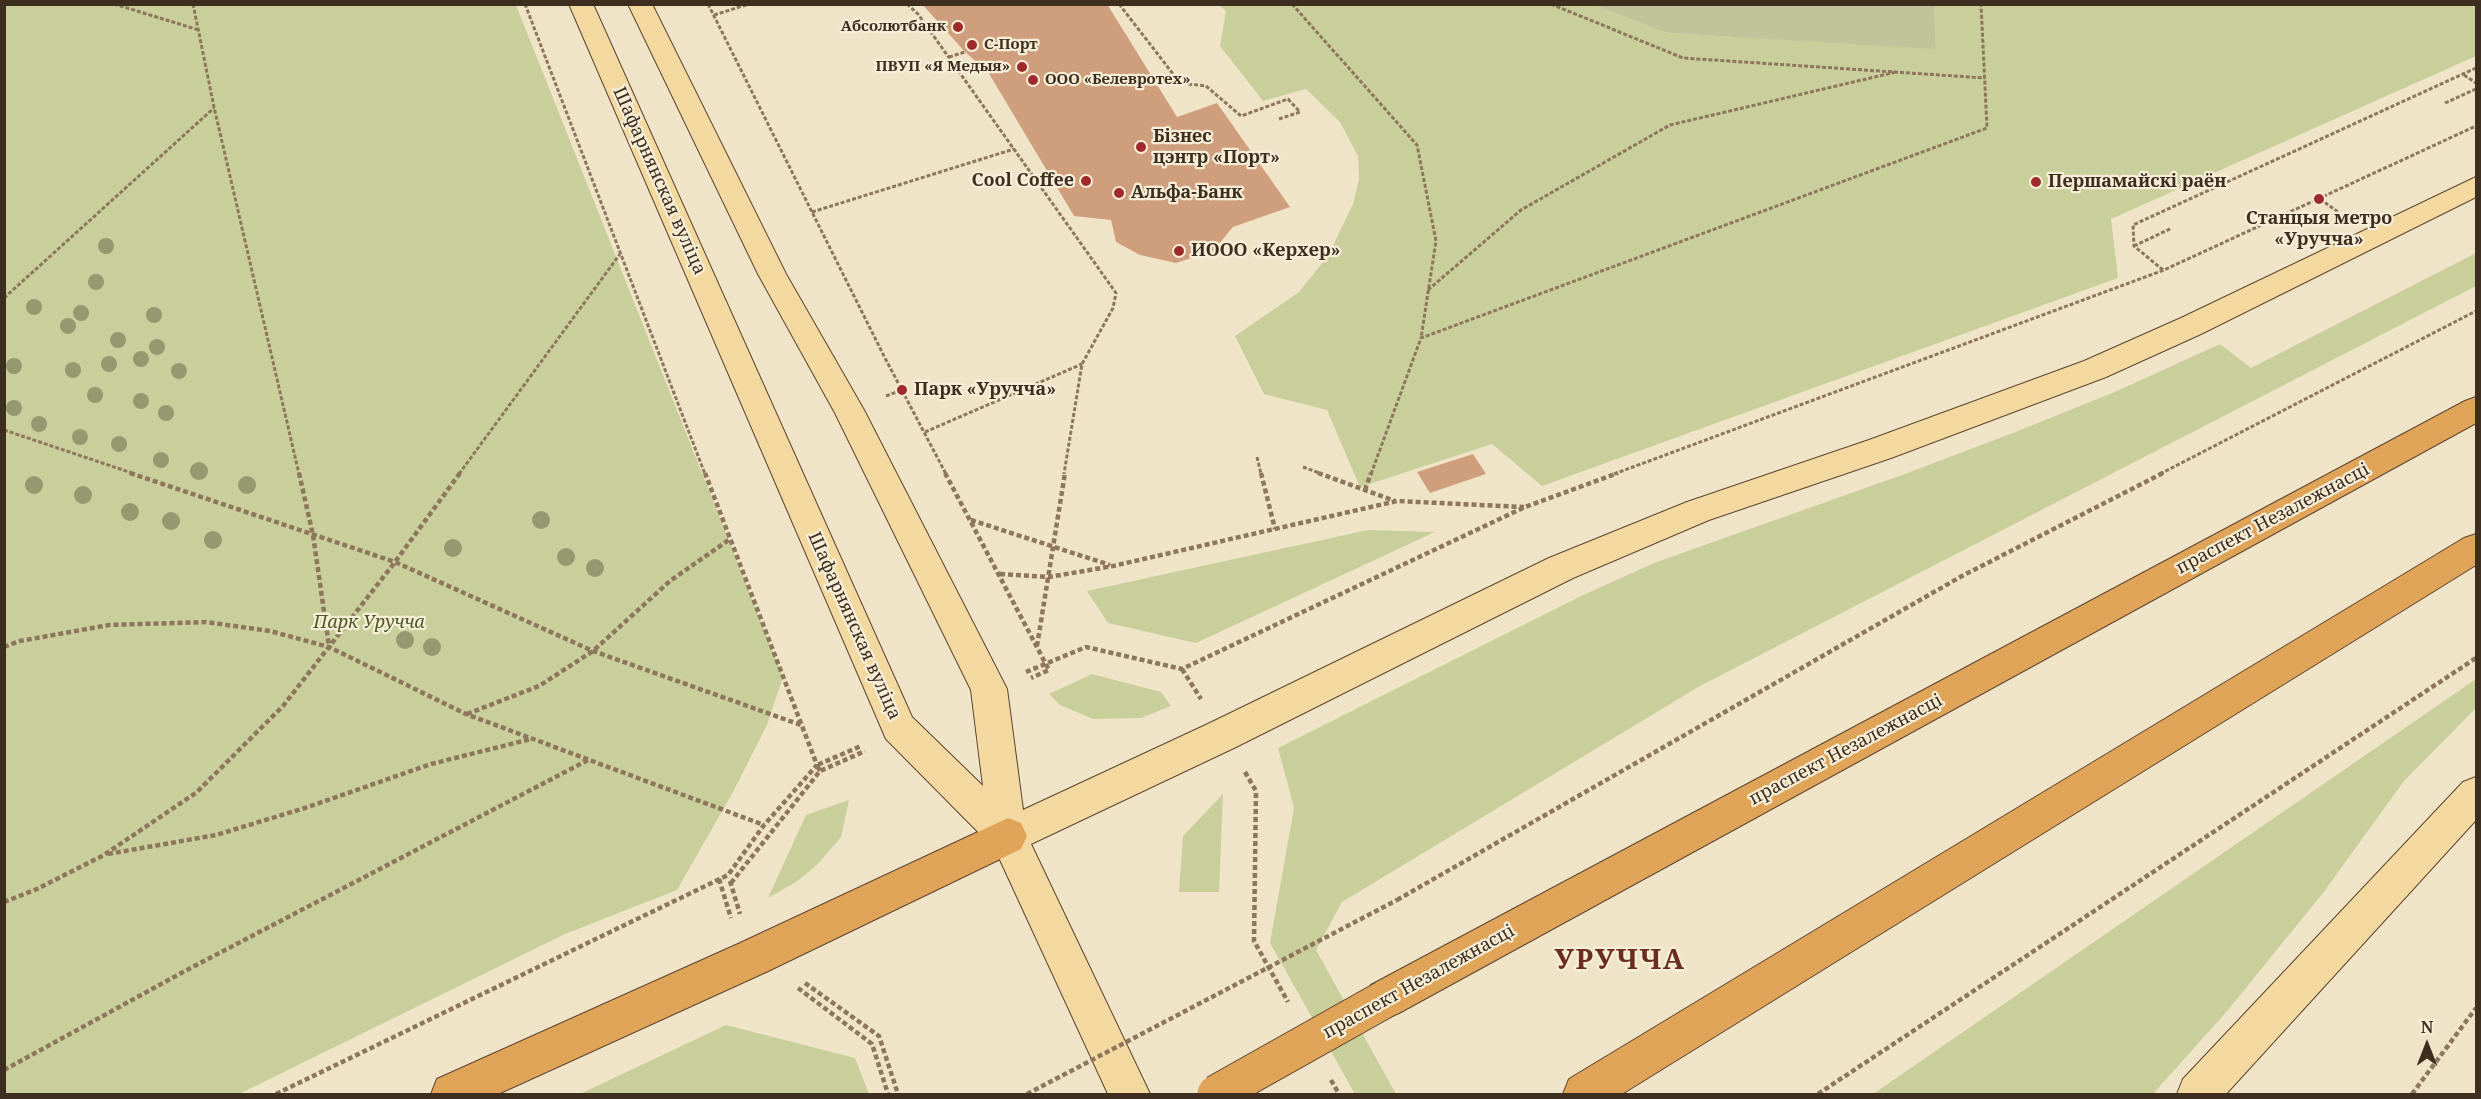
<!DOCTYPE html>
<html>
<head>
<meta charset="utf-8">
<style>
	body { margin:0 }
	#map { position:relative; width:2481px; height:1099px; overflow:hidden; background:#f0e4c8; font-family:"Noto Serif",serif }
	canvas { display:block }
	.frame { position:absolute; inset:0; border:6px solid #3d2e20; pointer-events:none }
	.north { position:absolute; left:2397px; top:1015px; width:60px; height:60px; -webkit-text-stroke:4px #f7eed8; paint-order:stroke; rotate:0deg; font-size:16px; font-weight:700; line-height:24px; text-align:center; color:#3d2e20 }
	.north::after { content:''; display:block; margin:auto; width:21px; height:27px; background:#3d2e20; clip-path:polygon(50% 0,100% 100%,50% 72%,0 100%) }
</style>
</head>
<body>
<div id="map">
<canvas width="2481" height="1099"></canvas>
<div class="frame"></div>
<div class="north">N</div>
</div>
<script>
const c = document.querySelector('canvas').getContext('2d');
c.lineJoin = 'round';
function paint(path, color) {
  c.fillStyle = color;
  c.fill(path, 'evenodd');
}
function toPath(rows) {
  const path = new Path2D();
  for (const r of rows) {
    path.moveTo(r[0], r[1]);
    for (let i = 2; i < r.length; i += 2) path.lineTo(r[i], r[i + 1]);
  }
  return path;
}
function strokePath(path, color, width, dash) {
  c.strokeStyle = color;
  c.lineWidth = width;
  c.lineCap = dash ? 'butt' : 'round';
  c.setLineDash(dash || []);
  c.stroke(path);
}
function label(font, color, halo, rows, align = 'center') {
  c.font = font + ' "Noto Serif",serif';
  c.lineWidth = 4.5;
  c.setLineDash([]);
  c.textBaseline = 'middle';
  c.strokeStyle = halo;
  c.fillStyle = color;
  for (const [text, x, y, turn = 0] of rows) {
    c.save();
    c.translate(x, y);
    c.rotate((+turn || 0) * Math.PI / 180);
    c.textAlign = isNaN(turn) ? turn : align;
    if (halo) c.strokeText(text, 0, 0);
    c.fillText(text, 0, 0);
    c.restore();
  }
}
paint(toPath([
	[2476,4,2476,56,2111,219,2118,278,1542,486,1492,444,1360,487,1327,410,1264,394,1235,336,1299,292,1328,256,1353,204,1359,179,1358,156,1340,122,1306,89,1263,101,1220,46,1226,11,1219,5,1594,5,1667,33,1936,48,1934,5],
	[4,5,516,5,783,677,767,725,732,794,677,890,565,934,239,1094,5,1094],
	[2476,253,2476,286,1700,686,1342,902,1316,950,1396,1094,1355,1094,1270,943,1294,808,1278,748,1579,597,1654,563,1902,475,2013,433,2117,391,2220,344,2251,368],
	[1368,530,1435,532,1196,643,1108,623,1087,591],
	[1092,674,1161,692,1171,706,1141,718,1093,719,1060,705,1049,694],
	[2476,679,2476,708,2404,781,2323,893,2228,1010,2153,1094,1873,1094],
	[1223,794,1219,892,1179,892,1183,836],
	[849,800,841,837,817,865,796,882,768,898,806,815],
	[726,1025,855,1058,869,1094,580,1094]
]), '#c9cf9b');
paint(toPath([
	[1594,5,1934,5,1936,49,1667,33]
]), '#bfc49a');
paint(toPath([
	[922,4,1107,4,1177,117,1217,103,1290,207,1233,227,1213,251,1176,263,1140,255,1116,242,1111,220,1074,216,988,72,965,52],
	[1473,454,1486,474,1430,493,1417,472]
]), '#cf9f7d');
const major = toPath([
	[569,4,593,4,912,717,983,786,971,690,835,413,758,274,628,4,652,4,786,274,864,410,1007,689,1023,810,1210,723,1549,558,1687,502,1869,440,2084,361,2181,318,2476,177,2476,197,2201,334,2106,377,1891,458,1709,520,1573,578,1236,747,1031,844,1150,1094,1108,1094,995,849,886,739,569,4],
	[2476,777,2476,820,2226,1094,2177,1094,2183,1079,2463,782,2476,777]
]);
const highway = toPath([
	[2476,397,2476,423,1399,1013,1385,1019,1371,1013,1365,999,1371,985,2465,401,2476,397],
	[2476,534,2476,565,1622,1094,1563,1094,1569,1079,2464,538,2476,534],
	[1008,818,1021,823,1027,836,1021,849,766,972,498,1094,431,1094,437,1079,738,944,1008,818]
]);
strokePath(major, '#5b4430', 2);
strokePath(highway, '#5b4430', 2);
strokePath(toPath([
	[114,4,199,30],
	[193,4,214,107,299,474],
	[525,4,705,474],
	[708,4,885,358,946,474],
	[907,4,918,14,1116,293,1113,308,1082,364,1064,474],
	[1119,4,1180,83,1206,86,1241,116,1288,99,1300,112,1279,119],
	[1292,4,1417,145,1436,241,1421,338],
	[1551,4,1683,58,1985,78],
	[714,15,749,4],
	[949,57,965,52],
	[2464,75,2476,83],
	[2445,103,2476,89],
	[2320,199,2338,212],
	[812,212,1014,149],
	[2134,246,2172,228],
	[2163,270,2134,246,2133,225,2476,68],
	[1428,290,1521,210,1670,125,1896,72],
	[4,298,214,108],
	[886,396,902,390],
	[4,430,135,474],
	[925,432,1082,364],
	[1257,457,1261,474],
	[1303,467,1322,474],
	[459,474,620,254],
	[1371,474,1421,338,1987,128,1981,4],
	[1614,474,2164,270,2476,126],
	[2160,474,2476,311]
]), '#8d765c', 3, [4, 2]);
strokePath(toPath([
	[130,473,395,562,593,651,801,725],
	[299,473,313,535,329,646],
	[945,473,1049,670,1031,678],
	[1261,473,1275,529],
	[1318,473,1395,501],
	[1365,490,1371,473],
	[971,520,1110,565],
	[1000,574,1049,577,1113,566,1397,501,1524,507],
	[1037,646,1065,473],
	[4,647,20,641,109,625,206,622,270,631,329,647,466,714,764,825],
	[1182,669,1201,699],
	[1026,672,1086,647,1182,669,1525,507,1618,473],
	[467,714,539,686,593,651,670,581,730,539],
	[820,771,817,765,861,746],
	[1245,772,1256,791,1254,941,1288,1002],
	[108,854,216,835,305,808,431,764,531,739],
	[719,879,731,918],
	[730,881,740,914],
	[731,883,820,771,865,751],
	[1397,900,1962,576,2163,473],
	[4,902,37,889,104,855,197,792,283,706,395,562,460,473],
	[805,983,879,1036,898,1094],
	[798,988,872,1044,888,1094],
	[4,1070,185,971,588,760],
	[1331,1080,1339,1094],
	[276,1094,728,875,764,825,817,765,705,473],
	[1818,1094,2476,658],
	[2412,1094,2476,1008]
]), '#8d765c', 4.5, [5, 3]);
paint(major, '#f3d9a0');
paint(highway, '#e0a458');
const highwayBridge = toPath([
	[1216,1094,1385,999]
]);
strokePath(highwayBridge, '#5b4430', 39, []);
strokePath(toPath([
	[1027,1094,1397,900]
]), '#8d765c', 4.5, [5, 3]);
strokePath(highwayBridge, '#e0a458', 37);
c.fillStyle = '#96986f';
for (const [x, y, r] of [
	[106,246,8],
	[96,282,8],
	[34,307,8],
	[81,313,8],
	[154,315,8],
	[68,326,8],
	[118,340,8],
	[157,347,8],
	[141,359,8],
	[109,364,8],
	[14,366,8],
	[73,370,8],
	[179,371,8],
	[95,395,8],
	[141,401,8],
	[14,408,8],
	[166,413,8],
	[39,424,8],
	[80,437,8],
	[119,444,8],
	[161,460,8],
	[199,471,9],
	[34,485,9],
	[247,485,9],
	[83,495,9],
	[130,512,9],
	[541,520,9],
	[171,521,9],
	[213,540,9],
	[453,548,9],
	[566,557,9],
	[595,568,9],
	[405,640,9],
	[432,647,9]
]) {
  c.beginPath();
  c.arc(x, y, r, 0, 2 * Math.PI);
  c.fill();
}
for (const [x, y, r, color] of [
	[958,27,6,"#9e2a2b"],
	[972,45,6,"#9e2a2b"],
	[1022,67,6,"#9e2a2b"],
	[1033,80,6,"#9e2a2b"],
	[1141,147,6,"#9e2a2b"],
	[1086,181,6,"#9e2a2b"],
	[2036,182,6,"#9e2a2b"],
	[1119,193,6,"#9e2a2b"],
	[2319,199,6,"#9e2a2b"],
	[1179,251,6,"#9e2a2b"],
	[902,390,6,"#9e2a2b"]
]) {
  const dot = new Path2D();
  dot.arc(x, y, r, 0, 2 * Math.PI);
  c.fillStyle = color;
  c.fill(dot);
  strokePath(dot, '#f7eed8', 2);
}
label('bold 15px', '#3d2e20', '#f7eed8', [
	["Абсолютбанк",946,27],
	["С-Порт",984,45,"left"],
	["ПВУП «Я Медыя»",1010,67],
	["ООО «Белевротех»",1045,80,"left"]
], 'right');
label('bold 18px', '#3d2e20', '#f7eed8', [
	["Бізнес",1153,137],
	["цэнтр «Порт»",1153,158],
	["Cool Coffee",1074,181,"right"],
	["Першамайскі раён",2048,182],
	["Альфа-Банк",1131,193],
	["Станцыя метро",2319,219,"center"],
	["«Уручча»",2319,240,"center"],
	["ИООО «Керхер»",1191,251],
	["Парк «Уручча»",914,390]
], 'left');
label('18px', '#3d2e20', '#f7eed8', [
	["Шафарнянская вуліца",659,181,66],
	["праспект Незалежнасці",2273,519,-28],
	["Шафарнянская вуліца",854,626,66],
	["праспект Незалежнасці",1846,750,-28],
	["праспект Незалежнасці",1419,982,-29]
]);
label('italic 18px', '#4d5a26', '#f7eed8', [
	["Парк Уручча",369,623]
]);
c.letterSpacing = '1.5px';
label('bold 28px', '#6b2e1e', '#f7eed8', [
	["УРУЧЧА",1620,961]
]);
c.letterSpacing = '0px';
</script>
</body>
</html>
